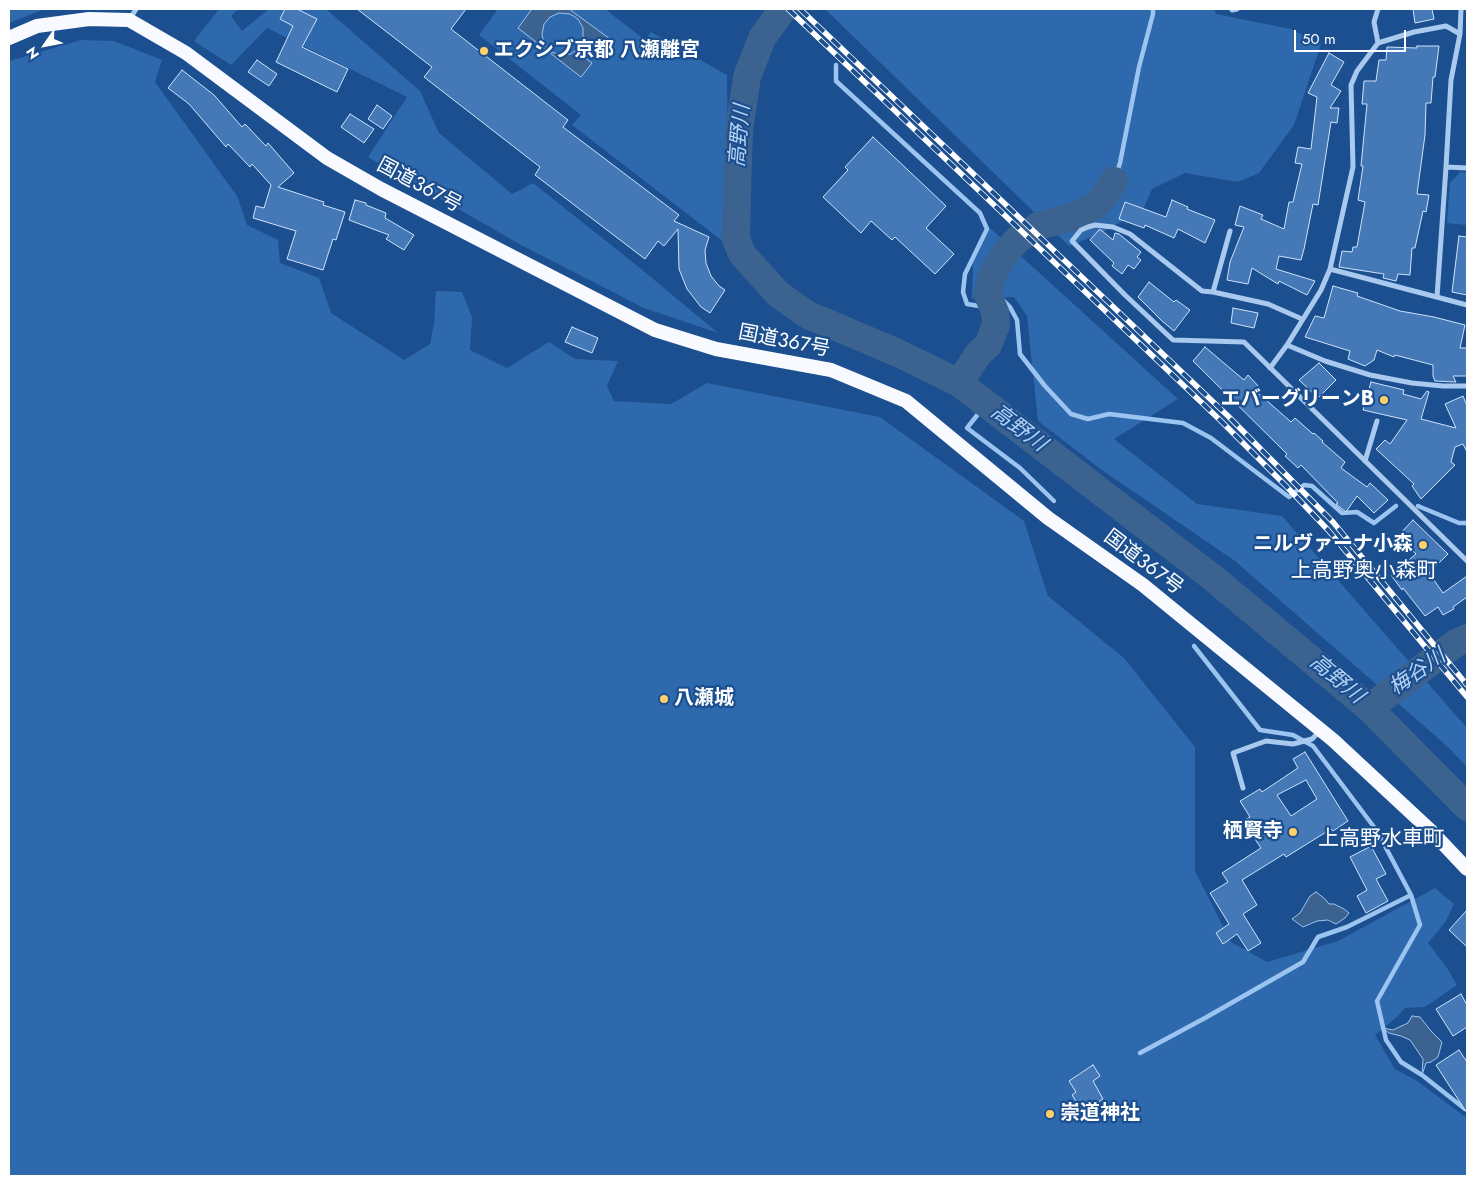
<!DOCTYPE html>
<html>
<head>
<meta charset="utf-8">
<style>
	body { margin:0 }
	#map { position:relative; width:1476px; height:1185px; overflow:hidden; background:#1b4f8f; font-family:Jost,sans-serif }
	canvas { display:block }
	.frame { position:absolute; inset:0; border:10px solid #fff; pointer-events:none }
	.north { position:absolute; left:20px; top:20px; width:50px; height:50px; -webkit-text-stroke:4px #1b4f8f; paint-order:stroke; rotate:237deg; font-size:14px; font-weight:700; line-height:20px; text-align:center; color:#fff }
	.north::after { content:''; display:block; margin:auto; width:18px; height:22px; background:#fff; clip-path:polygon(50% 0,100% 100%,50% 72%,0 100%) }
	.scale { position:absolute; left:1294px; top:30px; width:112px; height:22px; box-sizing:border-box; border:2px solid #fff; border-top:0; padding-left:6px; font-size:15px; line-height:18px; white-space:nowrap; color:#fff; -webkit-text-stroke:4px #1b4f8f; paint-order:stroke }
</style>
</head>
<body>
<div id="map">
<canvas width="1476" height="1185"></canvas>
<div class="frame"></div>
<div class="north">N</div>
<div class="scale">50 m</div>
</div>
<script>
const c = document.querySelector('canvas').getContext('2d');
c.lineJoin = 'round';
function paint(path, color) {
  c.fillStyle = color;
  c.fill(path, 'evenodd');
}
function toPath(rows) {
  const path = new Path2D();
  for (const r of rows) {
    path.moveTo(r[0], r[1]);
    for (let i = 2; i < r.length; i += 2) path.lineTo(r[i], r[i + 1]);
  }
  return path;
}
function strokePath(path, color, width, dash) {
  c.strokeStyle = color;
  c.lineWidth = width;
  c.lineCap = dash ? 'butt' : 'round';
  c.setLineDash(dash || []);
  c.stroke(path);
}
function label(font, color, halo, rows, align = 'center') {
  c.font = font + ' Jost,"Noto Sans JP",sans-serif';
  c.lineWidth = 4.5;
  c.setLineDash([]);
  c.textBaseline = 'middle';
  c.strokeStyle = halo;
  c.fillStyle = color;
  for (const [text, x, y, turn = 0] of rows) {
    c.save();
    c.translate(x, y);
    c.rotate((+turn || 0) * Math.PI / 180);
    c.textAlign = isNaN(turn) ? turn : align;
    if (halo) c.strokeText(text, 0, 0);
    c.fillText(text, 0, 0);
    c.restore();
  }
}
paint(toPath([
	[15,9,45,9,9,23,9,11],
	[219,9,238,9,231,16,242,31,269,9,326,9,420,91,439,133,512,194,533,183,640,268,718,333,644,308,521,245,368,157,407,97,267,28,231,65,194,41],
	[498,9,605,9,645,40,651,32,727,75,729,246,572,125,581,115,479,35],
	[825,9,1214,9,1216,14,1291,29,1321,44,1294,125,1259,173,1238,182,1185,173,1152,189,1143,210,1097,235,1069,246],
	[81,40,114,41,162,60,155,82,237,196,247,225,278,240,280,263,319,278,331,313,404,360,430,344,434,324,436,291,462,292,472,317,470,350,507,368,549,342,575,359,618,361,607,386,614,401,671,404,707,383,880,417,1024,521,1048,596,1124,658,1195,747,1195,871,1231,942,1267,962,1338,941,1435,888,1454,904,1446,921,1428,943,1447,968,1457,985,1425,1007,1405,1008,1398,1016,1375,1035,1395,1069,1417,1081,1467,1118,1467,1176,9,1176,9,61],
	[1460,172,1467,173,1467,225,1447,223,1450,183],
	[990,228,1178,399,1114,439,1197,504,1282,516,1467,728,1467,767,1448,747,1235,561,1099,468,1038,421,1027,316,1014,297,972,298,973,263]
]), '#2e69ad');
const water = toPath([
	[532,9,569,9,610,39,600,52,583,41,583,28,578,19,570,14,559,13,550,17,544,24,542,34,544,44,551,52,561,55,571,54,575,51,592,63,581,77,518,28,532,9],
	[1316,892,1325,899,1329,904,1334,904,1344,909,1349,913,1345,918,1336,924,1328,920,1317,921,1303,927,1292,919,1300,913,1310,896,1316,892],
	[1412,1016,1420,1017,1431,1031,1442,1042,1438,1057,1431,1062,1426,1063,1422,1075,1423,1059,1410,1040,1401,1036,1389,1033,1383,1028,1393,1030,1408,1023,1412,1016]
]);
paint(water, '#3c6290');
strokePath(water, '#9cc4f0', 1);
strokePath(toPath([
	[836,65,836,81,980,213,987,229,965,274,963,292,967,304,979,306,1000,297,1010,307,1017,320,1020,354,1045,386,1071,414,1088,419,1109,414,1183,423,1211,438,1289,497,1304,485,1312,486,1342,513,1357,512,1374,523,1396,506],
	[1114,181,1120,163,1139,67,1153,14,1153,9],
	[986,404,967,428,1020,468,1054,501],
	[1418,506,1459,523,1467,523],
	[1194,646,1260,730,1293,735,1313,746,1377,831,1411,895,1420,925,1377,1001,1386,1040,1401,1062,1422,1075,1465,1109,1467,1108],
	[1140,1053,1205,1018,1303,962,1318,937,1347,927,1411,895]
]), '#9cc4f0', 4.5);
strokePath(toPath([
	[783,9,762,38,747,77,739,130,737,194,736,239,742,254,778,294,808,315,898,353,959,383,1213,578,1369,708,1467,807],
	[959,383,979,353,988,345,996,325,995,312,988,295,991,278,1006,252,1018,239,1038,226,1073,217,1095,206,1103,198,1114,181],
	[1369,708,1456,643,1467,638]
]), '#3c6290', 28);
const building = toPath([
	[285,9,297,9,317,19,302,47,348,69,337,92,276,62,293,26,280,19,285,9],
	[357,9,466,9,451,29,568,120,563,127,679,215,674,221,709,237,705,250,706,263,711,276,719,286,725,290,710,313,701,307,687,289,679,269,678,229,664,246,658,241,645,259,535,175,540,167,424,77,432,67,357,9],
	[1413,9,1432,9,1434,19,1415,23,1413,9],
	[1417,46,1439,46,1435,77,1433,77,1431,103,1426,103,1425,135,1417,194,1429,195,1426,212,1423,211,1415,248,1412,248,1410,275,1398,274,1396,281,1383,278,1384,274,1339,267,1342,251,1352,252,1353,247,1357,247,1365,202,1358,200,1363,166,1361,166,1367,104,1362,104,1364,81,1376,81,1379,60,1386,60,1387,47,1417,48,1417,46],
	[1329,53,1344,62,1331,85,1341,91,1330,108,1339,108,1337,123,1331,122,1318,205,1313,204,1304,249,1301,260,1279,256,1276,269,1315,281,1307,295,1279,281,1278,284,1252,268,1248,284,1227,280,1230,262,1244,227,1235,225,1240,206,1263,215,1261,219,1284,229,1289,202,1293,202,1302,164,1295,163,1298,147,1311,149,1317,97,1308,93,1329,53],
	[257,60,277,74,269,86,248,72,257,60],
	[182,70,214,95,242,127,245,124,266,146,268,143,294,173,278,187,324,202,323,205,345,212,336,240,333,239,323,270,287,259,296,231,253,218,256,206,264,208,271,185,252,164,250,167,228,144,226,147,189,104,168,88,182,70],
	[377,105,392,116,383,129,368,119,377,105],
	[350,114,374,129,364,143,341,127,350,114],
	[873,137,946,206,926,228,954,254,935,274,895,237,892,240,871,221,861,233,823,197,848,170,845,167,873,137],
	[355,200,366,203,366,205,386,213,385,218,414,235,404,250,386,239,389,235,349,220,355,200],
	[1172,200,1188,207,1187,209,1215,220,1205,243,1178,229,1174,238,1145,225,1144,228,1119,219,1125,202,1166,217,1172,200],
	[1099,230,1101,230,1113,240,1115,233,1119,234,1141,252,1137,257,1141,260,1134,269,1128,265,1122,274,1112,266,1114,263,1090,240,1099,230],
	[1459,236,1467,237,1467,295,1452,292,1459,236],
	[1149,282,1174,302,1176,300,1190,310,1174,331,1162,321,1138,297,1149,282],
	[1333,286,1358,293,1357,296,1400,311,1434,317,1465,325,1460,348,1467,348,1467,376,1453,376,1456,382,1435,381,1433,376,1433,365,1395,355,1394,357,1377,350,1374,360,1365,366,1348,359,1350,351,1305,337,1315,316,1324,318,1333,286],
	[1233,308,1258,313,1254,328,1231,323,1233,308],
	[572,327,598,338,592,353,565,342,572,327],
	[1205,347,1244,380,1248,375,1261,389,1257,392,1291,422,1295,418,1313,434,1314,433,1323,441,1322,442,1345,462,1341,468,1367,487,1370,483,1388,500,1374,513,1357,496,1346,512,1336,504,1338,503,1301,465,1298,468,1285,456,1287,454,1193,361,1205,347],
	[1319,363,1336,380,1318,398,1299,380,1319,363],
	[1371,382,1404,390,1403,394,1421,399,1427,391,1429,392,1421,419,1456,428,1445,404,1463,396,1467,406,1467,452,1463,444,1455,447,1451,462,1455,465,1421,499,1412,486,1414,484,1376,449,1385,440,1390,444,1407,420,1363,410,1371,382],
	[1413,520,1448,554,1429,573,1443,593,1467,576,1467,597,1453,607,1454,609,1443,615,1438,607,1425,616,1403,588,1402,590,1391,575,1416,554,1398,536,1413,520],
	[1305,752,1348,821,1333,831,1331,829,1286,857,1284,854,1242,880,1257,905,1243,914,1261,943,1248,951,1237,934,1223,944,1216,933,1229,924,1210,893,1228,882,1222,873,1261,848,1243,821,1250,817,1240,801,1260,789,1262,792,1298,768,1293,759,1305,752],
	[1306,780,1317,799,1291,816,1277,795,1306,780],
	[1371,846,1386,874,1376,879,1388,901,1366,913,1357,896,1367,890,1350,857,1371,846],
	[1467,910,1467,947,1449,930,1467,910],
	[1461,994,1467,1005,1467,1027,1453,1036,1436,1009,1461,994],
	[1459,1050,1467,1062,1467,1113,1436,1065,1459,1050],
	[1093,1065,1100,1076,1093,1081,1103,1099,1083,1112,1072,1095,1076,1092,1069,1081,1093,1065]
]);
paint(building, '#4478b7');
strokePath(building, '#cfe3fa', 1);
strokePath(toPath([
	[1378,9,1374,22,1378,43],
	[1232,10,1237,9],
	[130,19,136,9],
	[1460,34,1461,9],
	[1446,167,1467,168],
	[1330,269,1467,305],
	[1213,292,1230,231],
	[1302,319,1268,304,1213,292,1202,291,1130,234,1113,227,1095,225,1088,227,1081,230,1072,241,1125,295,1173,340,1244,342,1467,561],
	[1287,345,1325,361,1370,375,1412,383,1443,386,1467,386],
	[1270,368,1287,345,1321,290,1330,269,1353,167,1351,85,1357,71,1378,43,1414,32,1446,26,1460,34,1451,80,1446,167,1437,297],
	[1365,461,1377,421],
	[1243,788,1233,753,1266,741,1293,744,1312,739,1320,731]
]), '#a9c9ee', 5);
strokePath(toPath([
	[9,38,37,26,89,19,129,20,186,53,327,158,381,189,655,330,716,349,831,370,906,401,1048,518,1143,585,1333,740,1432,832,1467,869]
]), '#f8faff', 14);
const rail = toPath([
	[788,9,1221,421,1287,487,1328,530,1467,697],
	[800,9,1228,416,1333,522,1467,685]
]);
strokePath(rail, '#fff', 5.5);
strokePath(rail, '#1b4f8f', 4, [11]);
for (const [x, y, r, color] of [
	[484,51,5,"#ffd166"],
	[1384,400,5,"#ffd166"],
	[1423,545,5,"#ffd166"],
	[664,699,5,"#ffd166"],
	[1293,832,5,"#ffd166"],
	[1050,1114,5,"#ffd166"]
]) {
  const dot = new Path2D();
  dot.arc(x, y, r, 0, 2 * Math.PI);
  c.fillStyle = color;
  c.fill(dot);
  strokePath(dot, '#1b4f8f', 2);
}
label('bold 20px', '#fff', '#1b4f8f', [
	["エクシブ京都 八瀬離宮",494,51],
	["エバーグリーンB",1374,400,"right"],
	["ニルヴァーナ小森",1413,545,"right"],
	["八瀬城",674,699],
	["栖賢寺",1283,832,"right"],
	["崇道神社",1060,1114]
], 'left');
label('20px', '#fff', '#1b4f8f', [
	["国道367号",419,186,28],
	["国道367号",784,342,11],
	["国道367号",1143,563,37]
]);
label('italic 21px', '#b5d3f5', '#1b4f8f', [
	["高野川",741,136,-85],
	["高野川",1018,429,37],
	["梅谷川",1418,673,-35],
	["高野川",1336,680,40]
]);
label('21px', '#fff', '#1b4f8f', [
	["上高野奥小森町",1364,572],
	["上高野水車町",1381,840]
]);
</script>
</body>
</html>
